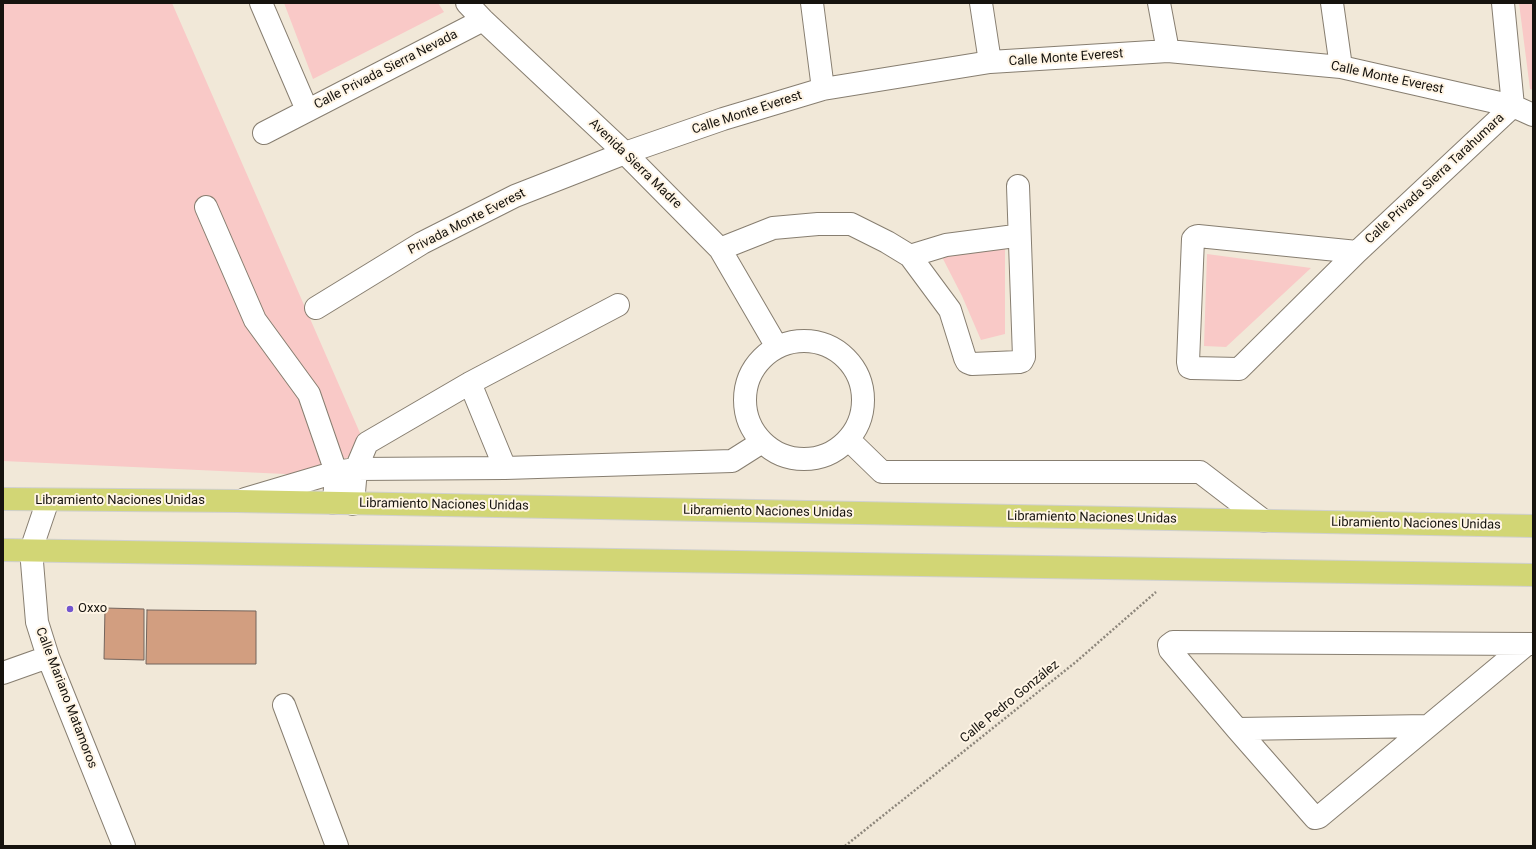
<!DOCTYPE html>
<html>
<head>
<meta charset="utf-8">
<style>
	body { margin:0 }
	#map { position:relative; width:1536px; height:849px; overflow:hidden; background:#f1e8d8; font-family:Roboto,sans-serif }
	canvas { display:block }
	.frame { position:absolute; inset:0; border:4px solid #16130e; pointer-events:none }
</style>
</head>
<body>
<div id="map">
<canvas width="1536" height="849"></canvas>
<div class="frame"></div>
</div>
<script>
const c = document.querySelector('canvas').getContext('2d');
c.lineJoin = 'round';
function paint(path, color) {
  c.fillStyle = color;
  c.fill(path, 'evenodd');
}
function toPath(rows) {
  const path = new Path2D();
  for (const r of rows) {
    if (r.length === 3) {
      path.moveTo(r[0] + r[2], r[1]);
      path.arc(r[0], r[1], r[2], 0, 2 * Math.PI);
      continue;
    }
    path.moveTo(r[0], r[1]);
    for (let i = 2; i < r.length; i += 2) path.lineTo(r[i], r[i + 1]);
  }
  return path;
}
function strokePath(path, color, width, dash) {
  c.strokeStyle = color;
  c.lineWidth = width;
  c.lineCap = dash ? 'butt' : 'round';
  c.setLineDash(dash || []);
  c.stroke(path);
}
function label(font, color, halo, rows, align = 'center') {
  c.font = font + ' Roboto,sans-serif';
  c.lineWidth = 4;
  c.setLineDash([]);
  c.textBaseline = 'middle';
  c.strokeStyle = halo;
  c.fillStyle = color;
  for (const [text, x, y, turn = 0] of rows) {
    c.save();
    c.translate(x, y);
    c.rotate((+turn || 0) * Math.PI / 180);
    c.textAlign = isNaN(turn) ? turn : align;
    if (halo) c.strokeText(text, 0, 0);
    c.fillText(text, 0, 0);
    c.restore();
  }
}
paint(toPath([
	[3,3,172,3,367,449,307,475,3,461],
	[284,3,438,3,444,12,313,79],
	[1519,3,1533,3,1533,90,1530,89],
	[1005,246,1005,334,981,340,962,296,941,255],
	[1207,254,1311,268,1226,347,1204,346]
]), '#f9c9c7');
const building = toPath([
	[105,608,144,609,144,660,104,659,105,608],
	[147,610,256,611,256,664,146,664,147,610]
]);
paint(building, '#d29e80');
strokePath(building, '#73645c', 1);
const minor = toPath([
	[261,3,307,110],
	[467,3,483,20,625,153,720,249,777,347],
	[812,3,823,89],
	[981,3,990,62],
	[1159,3,1168,51],
	[1332,3,1341,67],
	[1503,3,1513,106],
	[264,133,483,20],
	[206,207,255,320,309,394,336,472,334,503],
	[720,249,773,228,818,224,851,224,887,242,910,256,950,310,965,358,967,362,972,364,1019,362,1022,361,1024,357,1018,186],
	[1357,252,1198,236,1195,237,1193,239,1188,362,1189,367,1192,368,1239,369,1357,252,1513,106],
	[910,256,946,245,1015,236,1019,237],
	[316,308,422,243,515,196,625,153,723,119,823,89,990,62,1168,51,1341,67,1513,106,1533,115],
	[804,400,59],
	[470,383,505,468],
	[849,440,882,472,1200,472,1264,521],
	[245,499,336,472,356,469,505,468,732,461,762,442],
	[48,500,31,550,37,622,48,657,124,846],
	[353,504,356,469,367,443,470,383,618,305],
	[1527,644,1319,817,1315,818,1237,729,1170,650,1169,645,1173,642,1533,644],
	[3,673,48,657],
	[284,705,337,846],
	[1237,729,1428,726]
]);
const highway = toPath([
	[3,499,237,501,1533,526],
	[3,550,1533,575]
]);
strokePath(minor, '#877e70', 24);
strokePath(highway, '#d0d0cf', 24);
strokePath(toPath([
	[845,846,1077,661,1156,592]
]), '#8d867b', 2.5, [2, 2]);
strokePath(minor, '#fff', 22);
strokePath(highway, '#d2d675', 22);
for (const [x, y, r, color] of [
	[70,609,4,"#7255cf"]
]) {
  const dot = new Path2D();
  dot.arc(x, y, r, 0, 2 * Math.PI);
  c.fillStyle = color;
  c.fill(dot);
  strokePath(dot, '#fff5e5', 1.5);
}
label('13px', '#16130e', '#fff5e5', [
	["Calle Monte Everest",1066,58,-4],
	["Calle Privada Sierra Nevada",386,70,-27],
	["Calle Monte Everest",1387,78,12],
	["Calle Monte Everest",747,113,-18],
	["Avenida Sierra Madre",635,164,44],
	["Calle Privada Sierra Tarahumara",1435,179,-43],
	["Privada Monte Everest",467,222,-27],
	["Libramiento Naciones Unidas",120,501],
	["Libramiento Naciones Unidas",444,505,1],
	["Libramiento Naciones Unidas",768,512,1],
	["Libramiento Naciones Unidas",1092,518,1],
	["Libramiento Naciones Unidas",1416,524,1],
	["Calle Mariano Matamoros",66,698,69],
	["Calle Pedro González",1010,702,-39]
]);
label('13px', '#16130e', '#fff5e5', [
	["Oxxo",78,609]
], 'left');
</script>
</body>
</html>
